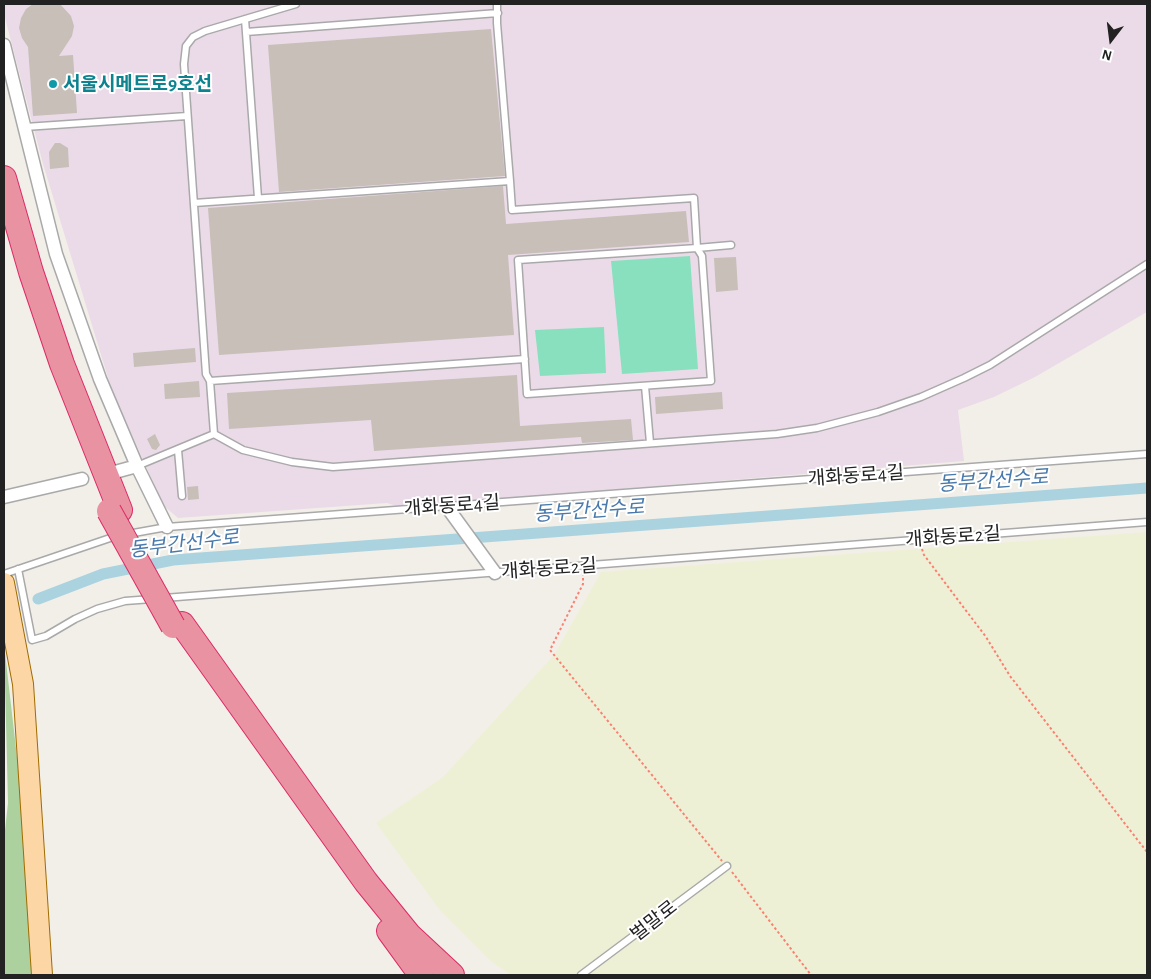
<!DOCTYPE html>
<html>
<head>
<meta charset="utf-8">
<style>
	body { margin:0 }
	#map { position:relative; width:1151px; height:979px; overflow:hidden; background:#f2efe9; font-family:"Alegreya Sans",sans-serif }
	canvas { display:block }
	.frame { position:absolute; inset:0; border:5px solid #222; pointer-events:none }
	.north { position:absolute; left:1086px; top:15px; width:50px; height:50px; -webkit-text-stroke:4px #fff; paint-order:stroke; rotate:195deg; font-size:14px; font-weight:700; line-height:20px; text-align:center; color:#222 }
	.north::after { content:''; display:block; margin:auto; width:18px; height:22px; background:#222; clip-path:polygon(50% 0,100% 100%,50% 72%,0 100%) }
</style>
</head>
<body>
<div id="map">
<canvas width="1151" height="979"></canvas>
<div class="frame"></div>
<div class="north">N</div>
</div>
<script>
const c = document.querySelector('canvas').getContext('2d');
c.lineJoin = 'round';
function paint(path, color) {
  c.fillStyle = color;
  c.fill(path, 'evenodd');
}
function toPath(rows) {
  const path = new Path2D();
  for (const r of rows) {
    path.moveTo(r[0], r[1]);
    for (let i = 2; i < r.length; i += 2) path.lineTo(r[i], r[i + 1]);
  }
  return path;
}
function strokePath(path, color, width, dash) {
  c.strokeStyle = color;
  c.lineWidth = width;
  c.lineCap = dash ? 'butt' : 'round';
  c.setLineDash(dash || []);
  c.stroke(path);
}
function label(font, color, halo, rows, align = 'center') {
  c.font = font + ' "Alegreya Sans","Noto Sans KR",sans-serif';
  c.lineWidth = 4;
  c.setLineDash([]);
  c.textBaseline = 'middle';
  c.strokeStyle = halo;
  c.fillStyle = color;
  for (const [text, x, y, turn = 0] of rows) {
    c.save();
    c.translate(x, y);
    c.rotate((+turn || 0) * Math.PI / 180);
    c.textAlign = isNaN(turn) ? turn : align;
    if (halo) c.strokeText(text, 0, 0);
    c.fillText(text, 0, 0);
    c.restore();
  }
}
paint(toPath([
	[4,4,1147,4,1147,312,1035,377,994,397,958,410,964,461,400,507,387,503,178,518,164,506,112,391,43,164,4,14]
]), '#ebdbe8');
paint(toPath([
	[1147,532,1147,975,511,975,492,962,439,909,376,823,443,777,554,655,601,572]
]), '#eef0d5');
paint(toPath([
	[4,644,21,792,36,975,4,975,4,839,8,803]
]), '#add19e');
paint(toPath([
	[690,256,698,369,622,374,611,261],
	[604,327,606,373,540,376,535,330]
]), '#88e0be');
strokePath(toPath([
	[38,599,103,574,173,560,1147,488]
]), '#aad3df', 11);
paint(toPath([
	[33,4,60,4,71,16,74,26,72,36,59,56,73,55,77,113,33,116,28,47,22,38,19,28,21,18,26,9],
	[491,29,505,176,279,192,268,45],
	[55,143,60,143,68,148,69,167,50,169,49,152],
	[503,186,506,224,686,211,689,242,508,255,514,335,219,355,208,208],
	[736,257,738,290,716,292,714,258],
	[195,348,196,362,134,367,133,353],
	[517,375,520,426,631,419,633,440,582,443,581,437,374,451,371,420,229,429,227,393],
	[199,381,200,397,165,399,164,384],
	[722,392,723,409,656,414,655,397],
	[155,434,160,445,156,450,152,449,147,439],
	[198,486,199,499,188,500,187,487]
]), '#c7bfb8');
const lane = toPath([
	[497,4,497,23,510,181],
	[245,19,258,198],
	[246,32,498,13],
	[25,127,187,116],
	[194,203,510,181,512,210,694,198,697,248,518,260,527,394,711,381,702,256,697,248,731,245],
	[210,381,525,359],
	[645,386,650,443],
	[214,434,243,450,292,462,333,467,777,434,817,428,878,412,921,397,964,378,990,365,1147,264],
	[178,450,182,496],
	[137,466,214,434,210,381,206,374,184,64,186,46,193,37,205,31,296,4],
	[128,534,167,527,1147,454],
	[18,569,32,640,46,636,75,619,97,609,125,601,152,599],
	[4,574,116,536],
	[164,598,1147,522],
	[581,975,727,866]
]);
const street = toPath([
	[4,45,56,254,100,379,137,466,167,527],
	[115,472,137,466],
	[4,497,82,479],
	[447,507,495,573]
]);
const primary = toPath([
	[4,583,23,684,42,975]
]);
const highway = toPath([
	[4,178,31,272,62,364,120,510],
	[182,624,366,882,409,935,452,975],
	[389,931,421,975]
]);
strokePath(lane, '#a9a9a9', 9);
strokePath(street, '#a9a9a9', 15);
strokePath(primary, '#a06b00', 22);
strokePath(highway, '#dc2a67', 26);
strokePath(toPath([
	[922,549,924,555,986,637,1010,676,1147,852],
	[583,573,583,584,550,650,722,861],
	[732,872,811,975]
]), '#fa8072', 2, [2.5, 2.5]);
strokePath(lane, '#fff', 6);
strokePath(street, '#fff', 12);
strokePath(primary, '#fcd6a4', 20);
strokePath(highway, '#e892a2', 24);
const highwayBridge = toPath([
	[109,511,173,626]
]);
strokePath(highwayBridge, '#dc2a67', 26, []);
strokePath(highwayBridge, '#e892a2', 24);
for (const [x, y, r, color] of [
	[53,84,5,"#0f9aa8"]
]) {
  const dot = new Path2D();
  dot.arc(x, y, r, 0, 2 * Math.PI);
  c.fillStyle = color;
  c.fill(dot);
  strokePath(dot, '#fff', 2);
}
label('bold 19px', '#0d838f', '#fff', [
	["서울시메트로9호선",63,84]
], 'left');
label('19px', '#222', '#fff', [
	["개화동로4길",856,476,-4],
	["개화동로4길",452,506,-4],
	["개화동로2길",953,537,-4],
	["개화동로2길",549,569,-4],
	["벌말로",654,921,-38]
]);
label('italic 20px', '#4a7aab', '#fff', [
	["동부간선수로",993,481,-4],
	["동부간선수로",589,511,-4],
	["동부간선수로",184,544,-7]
]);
</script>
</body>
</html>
